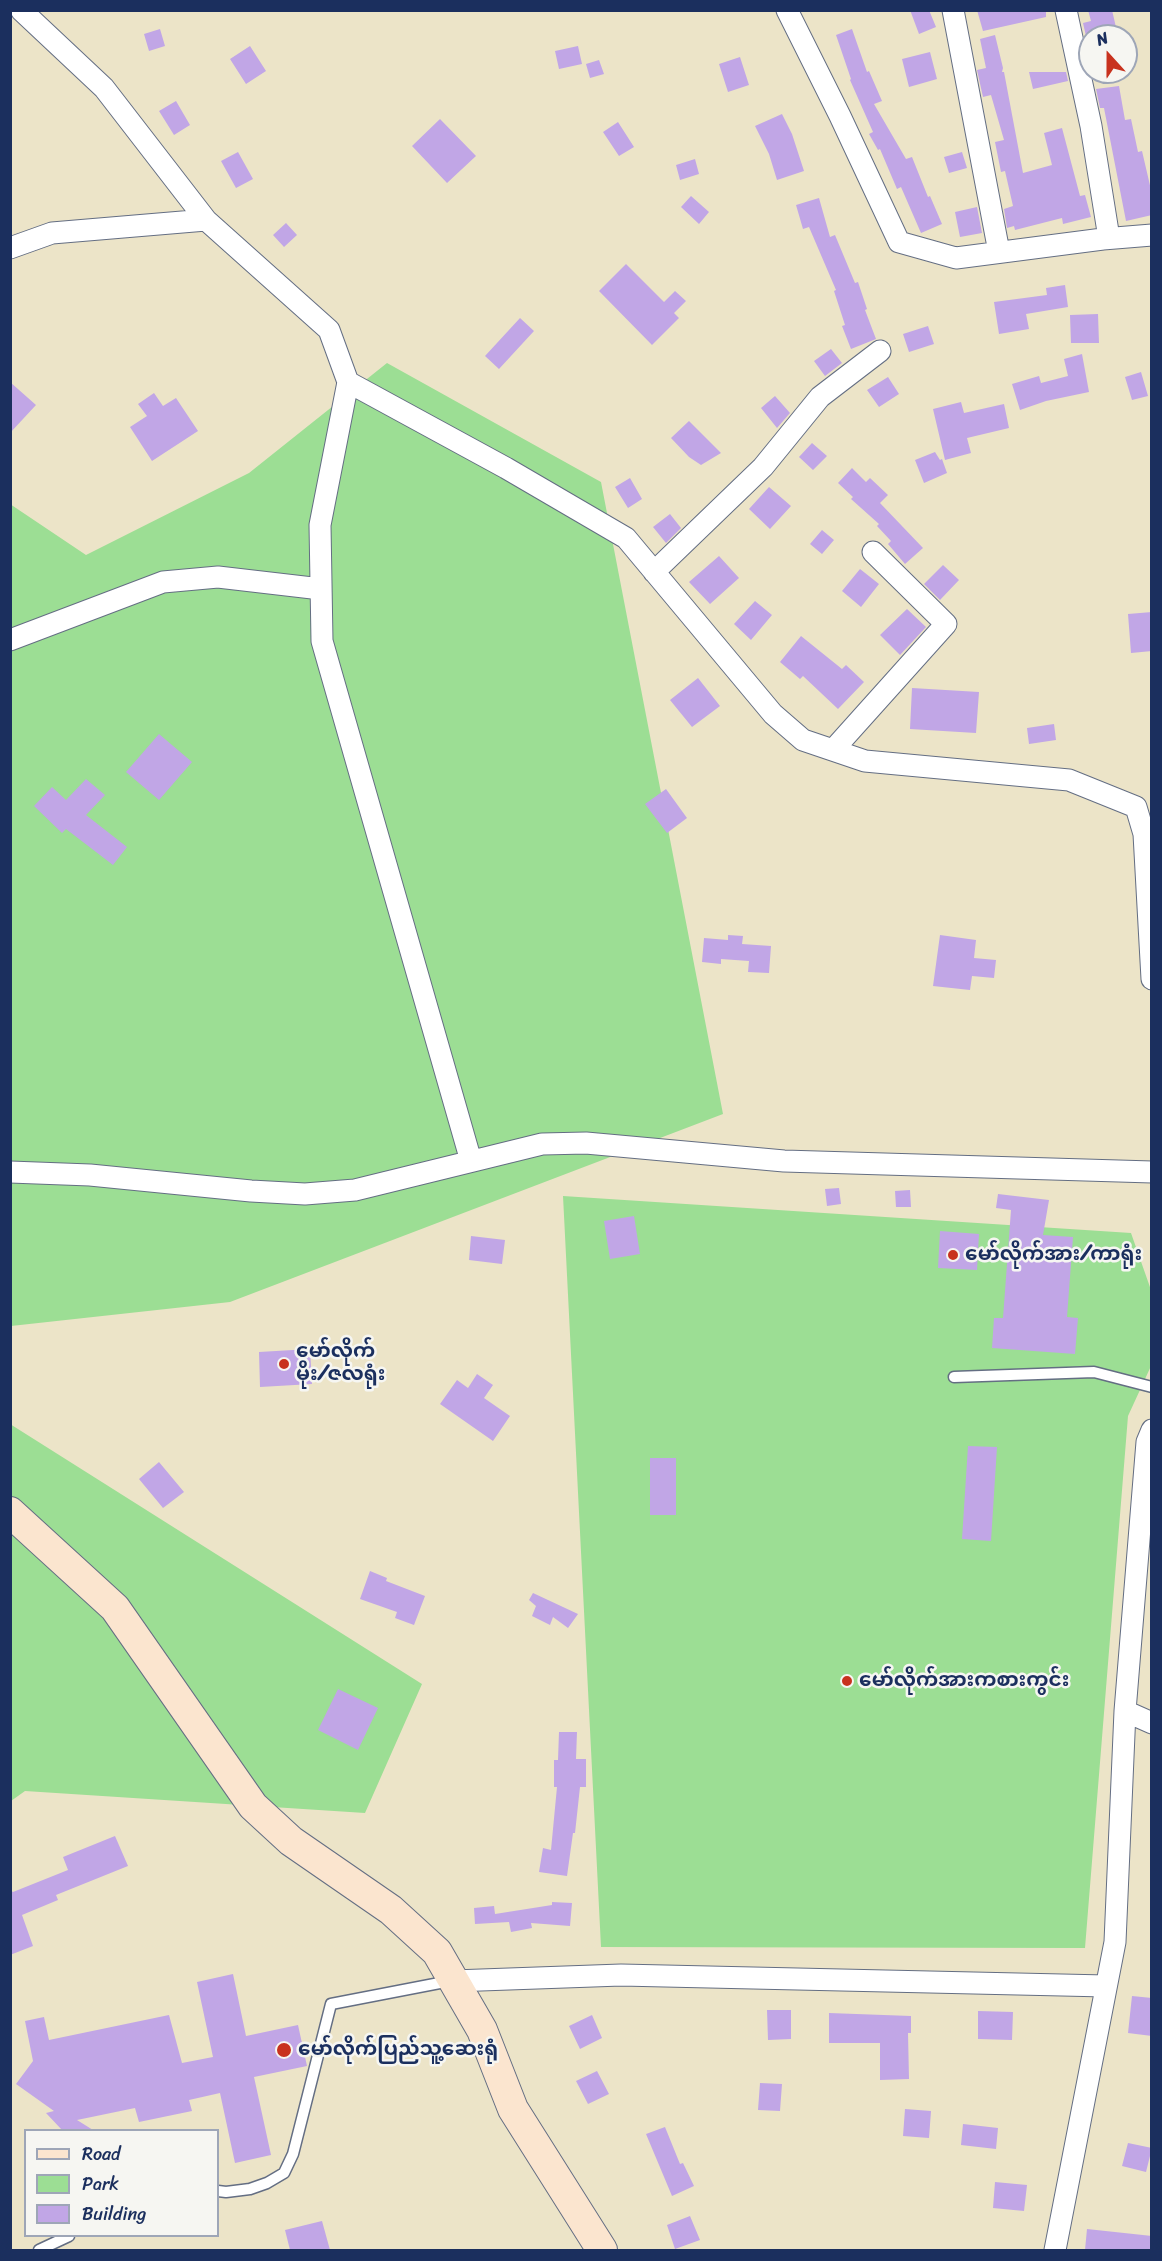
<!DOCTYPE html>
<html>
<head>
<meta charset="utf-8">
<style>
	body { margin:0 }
	#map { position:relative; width:1162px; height:2261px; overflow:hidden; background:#ece4c8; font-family:Sriracha,sans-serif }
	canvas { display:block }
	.frame { position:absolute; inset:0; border:12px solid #1b2f5e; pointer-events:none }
	.legend { position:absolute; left:24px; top:2129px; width:195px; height:108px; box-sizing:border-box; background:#f6f6f2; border:2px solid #9ea6b7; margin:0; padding:8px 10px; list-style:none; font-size:18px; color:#1b2f5e }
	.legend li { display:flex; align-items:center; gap:12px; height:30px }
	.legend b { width:30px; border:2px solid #9ea6b7 }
	.north { position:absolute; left:1078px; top:24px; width:60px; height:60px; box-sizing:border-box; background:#f6f6f2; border:2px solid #9ea6b7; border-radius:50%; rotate:339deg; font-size:16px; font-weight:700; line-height:24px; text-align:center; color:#1b2f5e }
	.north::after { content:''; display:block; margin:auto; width:21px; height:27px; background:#c8321e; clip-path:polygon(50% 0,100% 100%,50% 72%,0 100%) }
</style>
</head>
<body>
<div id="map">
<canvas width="1162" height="2261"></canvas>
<div class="frame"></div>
<ul class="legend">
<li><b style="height:8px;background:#fbe5cf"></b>Road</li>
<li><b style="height:16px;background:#9cde94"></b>Park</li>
<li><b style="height:16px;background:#c1a6e6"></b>Building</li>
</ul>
<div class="north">N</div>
</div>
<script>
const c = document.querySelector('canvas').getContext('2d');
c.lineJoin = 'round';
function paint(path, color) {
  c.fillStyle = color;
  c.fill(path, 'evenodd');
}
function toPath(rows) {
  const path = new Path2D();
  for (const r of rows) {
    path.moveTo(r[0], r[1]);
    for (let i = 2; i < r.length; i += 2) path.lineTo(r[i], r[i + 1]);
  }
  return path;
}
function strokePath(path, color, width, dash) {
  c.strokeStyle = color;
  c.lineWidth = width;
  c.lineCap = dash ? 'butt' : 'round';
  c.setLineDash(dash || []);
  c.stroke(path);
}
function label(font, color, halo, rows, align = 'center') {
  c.font = font + ' Sriracha,"Noto Sans Myanmar",sans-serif';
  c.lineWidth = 5;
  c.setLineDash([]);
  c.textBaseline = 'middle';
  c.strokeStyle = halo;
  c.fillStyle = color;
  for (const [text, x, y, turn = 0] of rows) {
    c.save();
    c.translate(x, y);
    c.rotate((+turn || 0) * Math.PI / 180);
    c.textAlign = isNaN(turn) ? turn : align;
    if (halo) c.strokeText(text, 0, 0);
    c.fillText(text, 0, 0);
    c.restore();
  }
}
paint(toPath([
	[387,363,601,482,723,1114,230,1302,11,1326,10,504,86,555,249,473],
	[563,1196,1131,1233,1151,1290,1151,1366,1128,1416,1085,1948,601,1947],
	[10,1424,422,1684,365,1813,25,1791,11,1801]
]), '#9cde94');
paint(toPath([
	[910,10,929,10,936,27,919,34],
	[977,10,1046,10,1046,17,983,31],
	[1088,10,1112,10,1118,36,1086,36,1083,23,1091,21],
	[160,29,165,46,149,51,144,34],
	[852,29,867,72,869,71,882,101,874,104,906,159,912,157,928,197,930,196,942,224,921,233,901,187,897,189,880,149,878,150,869,134,873,132,850,80,851,79,836,35],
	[995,35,1003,68,1002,72,1004,72,1023,173,1052,165,1044,133,1062,128,1080,196,1085,195,1091,217,1063,224,1062,218,1015,230,1014,226,1007,228,1004,209,1013,206,1005,171,1001,172,995,142,1004,140,991,95,983,97,977,70,986,68,980,39],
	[250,46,266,71,246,84,230,59],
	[578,46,582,64,559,69,555,51],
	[930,52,937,79,909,87,902,59],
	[740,57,749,85,728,92,719,64],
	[599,60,604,74,590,78,586,64],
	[1029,72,1066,72,1068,81,1033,89],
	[1119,86,1125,120,1131,119,1138,152,1142,151,1152,194,1152,215,1126,221,1104,108,1100,108,1096,89],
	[176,101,190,125,174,135,159,111],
	[782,114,792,134,804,171,777,180,769,154,755,126],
	[440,119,476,156,447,183,412,146],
	[618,122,634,147,619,156,603,132],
	[238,152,253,179,236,188,221,161],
	[962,152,967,168,949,173,944,157],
	[695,159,699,174,680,180,676,165],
	[691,196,709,212,699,224,681,207],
	[819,198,830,237,835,235,855,283,858,282,867,309,865,310,876,339,851,349,842,326,845,325,834,291,836,290,809,227,803,229,796,205],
	[977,207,982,233,960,237,955,212],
	[286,223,297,235,284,247,273,235],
	[626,264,664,302,675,291,686,301,674,313,679,318,652,345,599,291],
	[1065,285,1068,307,1026,314,1029,329,999,334,994,302,1047,295,1046,288],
	[1098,314,1099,343,1071,343,1070,315],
	[520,318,534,331,499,369,485,356],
	[928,326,934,344,909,352,903,334],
	[831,349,842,363,825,376,814,361],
	[1082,354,1089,392,1046,401,1020,410,1012,384,1039,376,1041,383,1068,376,1064,359],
	[1141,372,1148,396,1132,400,1125,377],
	[888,377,899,394,879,407,867,390],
	[10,382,36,405,10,433],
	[154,393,163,406,176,398,198,431,152,461,130,427,147,416,138,404],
	[775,396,790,413,777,428,761,408],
	[961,402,964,413,1004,404,1009,428,967,438,971,453,945,460,933,409],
	[689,421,721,453,701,465,689,457,671,438],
	[812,443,827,456,813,470,799,457],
	[935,452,940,460,942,459,947,473,924,483,915,460],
	[852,468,866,482,870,478,888,495,880,503,923,548,905,564,888,544,891,541,877,526,879,524,851,499,853,497,838,483],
	[630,478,642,499,628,508,615,487],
	[769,487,791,506,770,529,749,509],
	[670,514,681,528,666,543,653,527],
	[822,530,834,540,822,554,810,544],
	[719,556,739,578,710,604,689,582],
	[943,565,959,580,940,600,924,584],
	[860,569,879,584,861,607,842,591],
	[755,601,772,615,751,640,734,624],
	[907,609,926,627,900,655,880,635],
	[1152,612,1152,651,1131,653,1128,614],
	[801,636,842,669,846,665,864,682,838,709,803,676,800,679,780,662],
	[698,678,720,706,692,727,670,700],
	[912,688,979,692,976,733,910,729],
	[1054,724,1056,740,1029,744,1027,728],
	[159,734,192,762,159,800,126,772],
	[86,779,105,795,86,815,127,847,113,865,66,829,62,833,34,806,52,787,66,800],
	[666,789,687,818,667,833,645,804],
	[728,935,743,936,742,944,771,946,769,973,748,972,749,961,721,959,721,964,702,962,704,938,728,940],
	[940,935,976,940,974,958,996,960,994,978,972,976,970,990,933,986],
	[839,1188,841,1204,827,1206,825,1189],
	[910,1190,911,1207,896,1207,895,1191],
	[998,1194,1049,1200,1043,1235,1073,1237,1067,1317,1078,1318,1075,1354,992,1348,994,1318,1003,1318,1011,1210,996,1208],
	[634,1216,640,1254,610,1259,604,1221],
	[940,1231,979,1234,977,1270,938,1268],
	[471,1236,505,1240,502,1264,469,1260],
	[310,1349,312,1384,260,1387,259,1352],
	[477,1374,493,1385,484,1398,510,1416,493,1441,440,1404,457,1380,468,1388],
	[968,1446,997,1447,991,1541,962,1539],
	[650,1458,676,1458,676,1515,650,1515],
	[159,1462,184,1492,163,1508,139,1479],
	[370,1571,387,1578,386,1581,425,1596,414,1625,395,1618,397,1612,360,1599],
	[533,1593,578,1614,568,1628,553,1617,550,1625,532,1616,536,1606,529,1600],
	[338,1689,378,1708,358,1750,318,1730],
	[559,1732,577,1732,576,1759,586,1759,586,1787,580,1787,575,1833,573,1833,567,1876,539,1872,543,1848,551,1850,557,1787,554,1787,554,1760,558,1760],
	[115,1836,128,1866,56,1895,58,1900,22,1915,33,1946,10,1955,10,1890,13,1892,68,1870,63,1857],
	[552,1902,572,1903,570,1926,531,1923,532,1928,511,1932,509,1922,475,1924,474,1908,494,1906,495,1914,552,1905],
	[233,1974,246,2036,298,2025,307,2066,254,2077,271,2155,235,2163,220,2093,189,2100,192,2111,139,2122,135,2108,77,2120,93,2130,62,2130,46,2113,54,2111,16,2084,33,2061,25,2021,44,2017,49,2040,169,2015,182,2063,213,2057,197,1982],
	[1132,1996,1152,1998,1152,2036,1128,2033],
	[767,2010,791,2010,791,2039,768,2040],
	[978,2011,1013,2012,1012,2040,978,2039],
	[829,2013,911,2016,911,2033,908,2033,909,2079,880,2080,880,2043,829,2043],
	[592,2015,602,2038,580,2049,569,2026],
	[597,2071,609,2094,588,2104,576,2081],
	[760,2083,782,2084,780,2111,758,2110],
	[905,2109,931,2111,929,2138,903,2136],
	[963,2124,998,2128,996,2149,961,2145],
	[665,2127,680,2164,683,2163,694,2186,672,2196,646,2134],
	[1128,2143,1152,2148,1146,2172,1122,2166],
	[995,2182,1027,2185,1024,2211,993,2208],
	[690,2216,700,2240,675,2249,667,2225],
	[322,2221,330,2250,290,2250,285,2230],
	[1087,2229,1152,2236,1152,2250,1085,2250]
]), '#c1a6e6');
const lane = toPath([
	[954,1377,1094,1372,1152,1387],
	[218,2191,226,2192,250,2189,267,2183,284,2173,293,2154,331,2004,450,1981],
	[39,2250,69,2236]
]);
const street = toPath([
	[21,10,104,88,206,220,329,330,348,382,320,525,322,641,471,1161],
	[787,10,840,116,899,242,956,258,1103,239,1152,235],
	[953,10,999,252],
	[1066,10,1091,126,1109,238],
	[10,248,52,233,206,220],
	[348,382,506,468,626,538,773,714,803,740,865,761,1069,780,1136,807,1144,834,1152,979],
	[654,572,763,467,820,397,880,351],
	[10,640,163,582,218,577,321,589],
	[833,750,946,624,873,552],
	[10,1172,90,1175,251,1191,305,1194,355,1190,542,1144,586,1143,784,1161,1152,1172],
	[1125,1711,1147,1442,1152,1430],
	[453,1981,621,1975,1106,1986],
	[1055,2250,1115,1942,1125,1711,1152,1723]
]);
const secondary = toPath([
	[10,1512,115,1608,253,1806,291,1841,391,1910,437,1952,482,2030,513,2109,602,2250]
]);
strokePath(lane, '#646e83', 13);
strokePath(street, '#646e83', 23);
strokePath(secondary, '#646e83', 32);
strokePath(lane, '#fff', 10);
strokePath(street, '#fff', 21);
strokePath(secondary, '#fbe5cf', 30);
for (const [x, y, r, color] of [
	[953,1255,6,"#c8321e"],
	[284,1364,6,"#c8321e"],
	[847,1681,6,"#c8321e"],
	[284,2050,8,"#c8321e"]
]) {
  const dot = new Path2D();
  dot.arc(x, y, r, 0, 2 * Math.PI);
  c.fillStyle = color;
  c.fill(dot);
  strokePath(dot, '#f6f6f2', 2);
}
label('bold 20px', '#1b2f5e', '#f6f6f2', [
	["မော်လိုက်အား/ကာရုံး",965,1255],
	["မော်လိုက်",296,1352],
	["မိုး/ဇလရုံး",296,1375],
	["မော်လိုက်အားကစားကွင်း",859,1681],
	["မော်လိုက်ပြည်သူ့ဆေးရုံ",298,2050]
], 'left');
</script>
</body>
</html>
